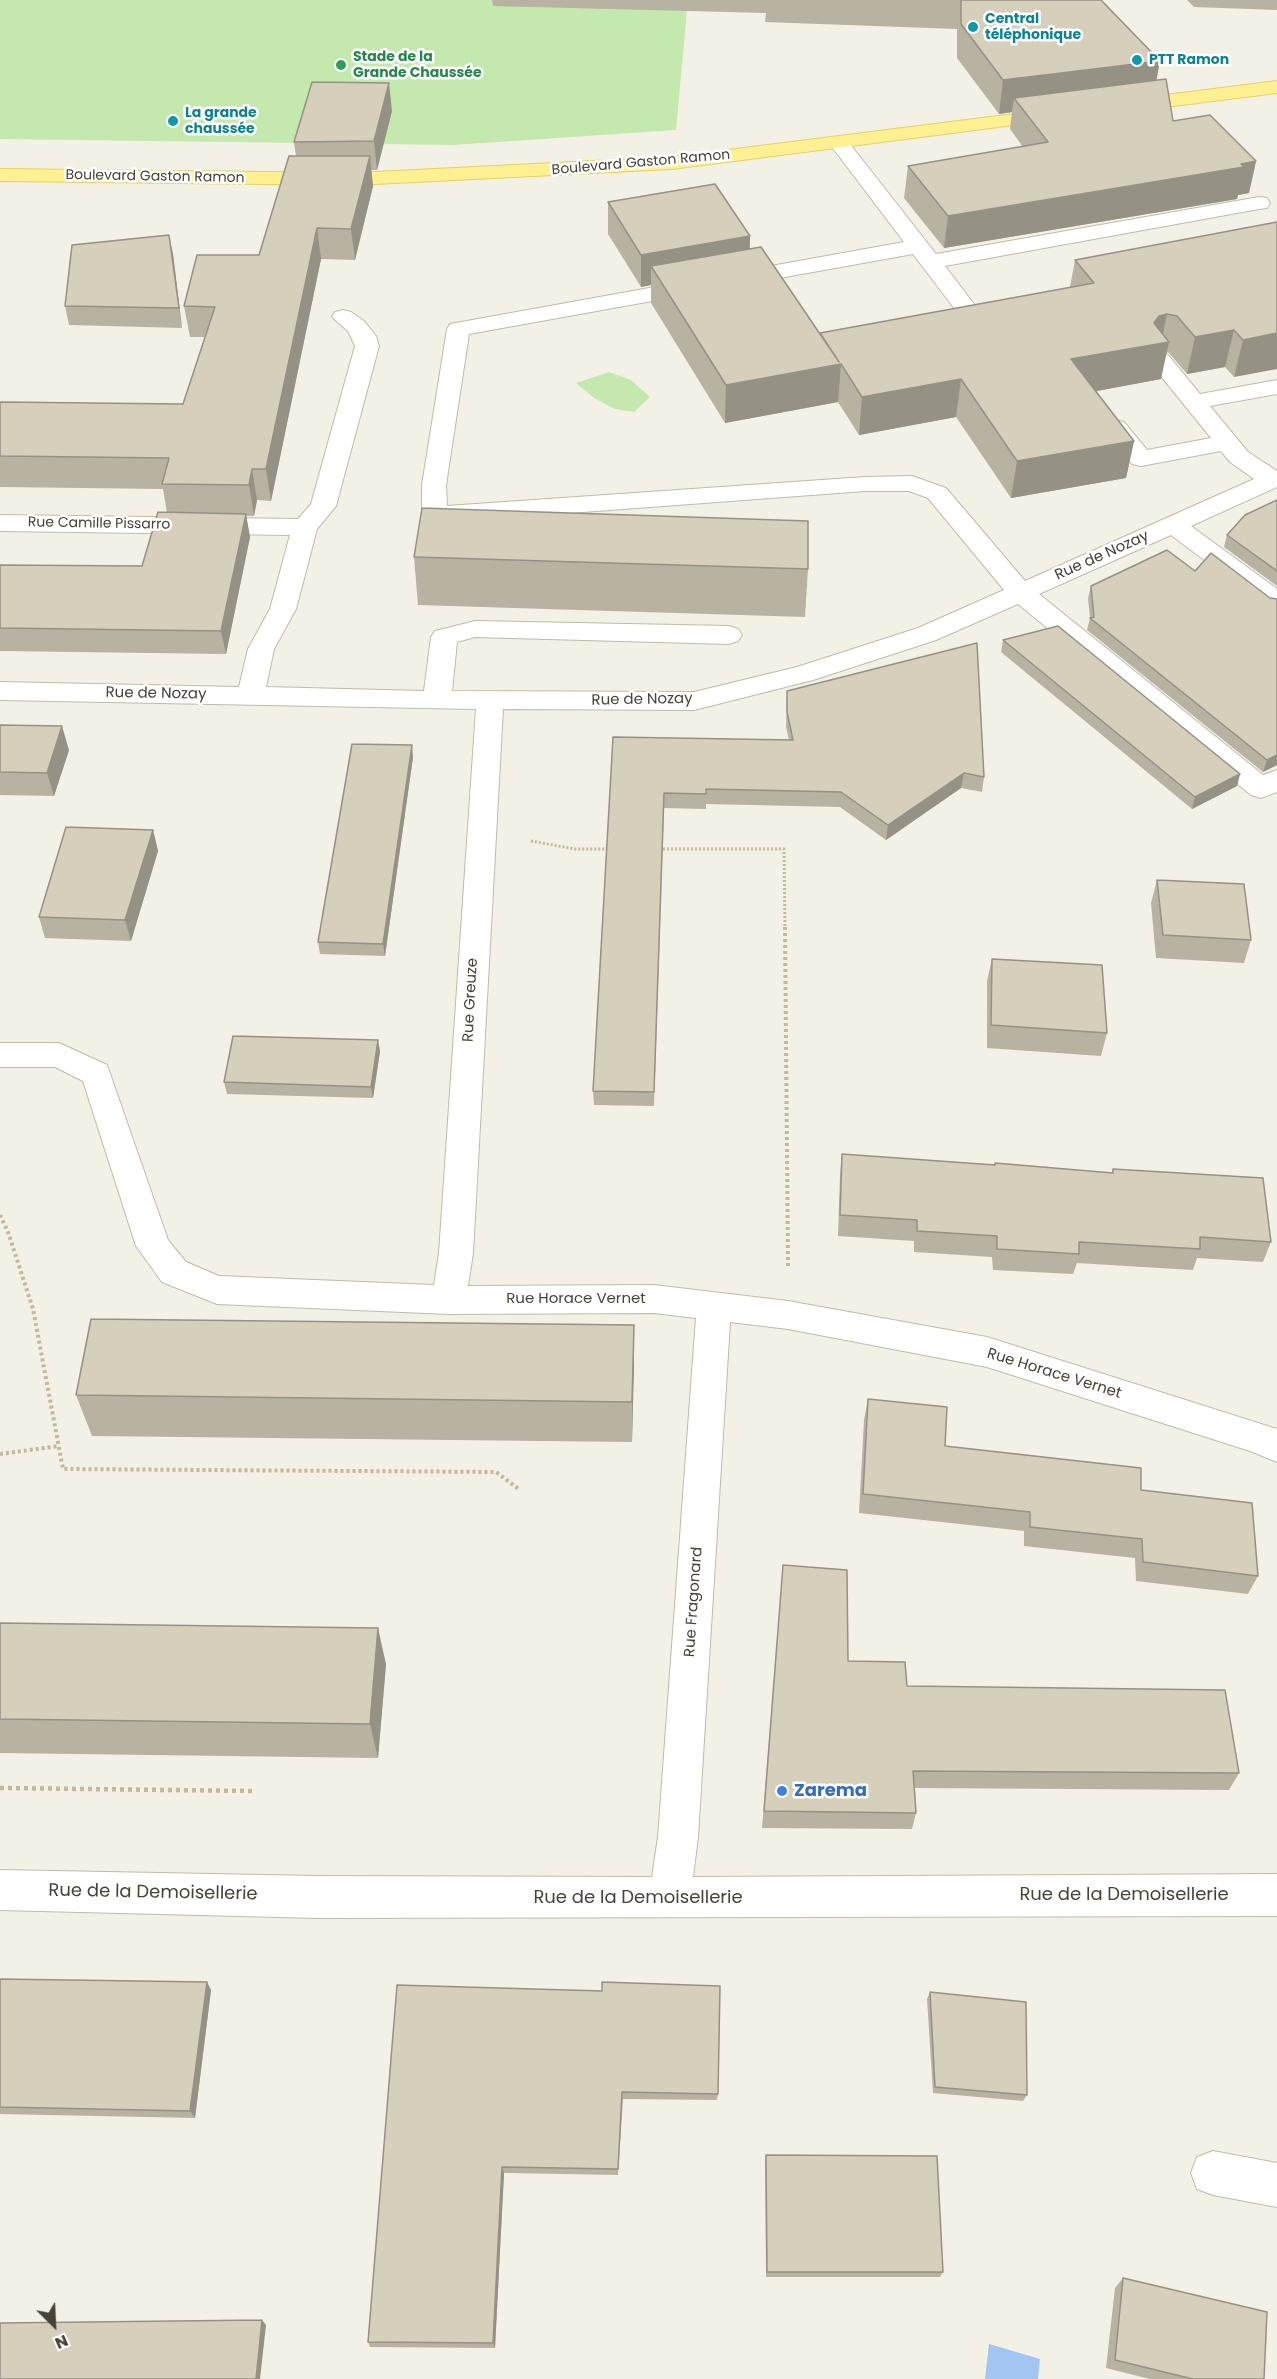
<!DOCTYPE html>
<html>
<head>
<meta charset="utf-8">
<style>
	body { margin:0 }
	#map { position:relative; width:1277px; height:2379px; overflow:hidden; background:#f3f1e6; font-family:Poppins,sans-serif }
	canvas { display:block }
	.north { position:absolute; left:24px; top:2295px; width:60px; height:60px; -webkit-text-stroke:4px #fff; paint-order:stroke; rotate:156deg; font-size:16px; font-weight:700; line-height:24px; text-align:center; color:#464235 }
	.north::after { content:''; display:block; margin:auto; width:21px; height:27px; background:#464235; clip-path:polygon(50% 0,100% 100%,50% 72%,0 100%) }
</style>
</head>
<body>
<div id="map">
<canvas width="1277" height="2379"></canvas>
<div class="north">N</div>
</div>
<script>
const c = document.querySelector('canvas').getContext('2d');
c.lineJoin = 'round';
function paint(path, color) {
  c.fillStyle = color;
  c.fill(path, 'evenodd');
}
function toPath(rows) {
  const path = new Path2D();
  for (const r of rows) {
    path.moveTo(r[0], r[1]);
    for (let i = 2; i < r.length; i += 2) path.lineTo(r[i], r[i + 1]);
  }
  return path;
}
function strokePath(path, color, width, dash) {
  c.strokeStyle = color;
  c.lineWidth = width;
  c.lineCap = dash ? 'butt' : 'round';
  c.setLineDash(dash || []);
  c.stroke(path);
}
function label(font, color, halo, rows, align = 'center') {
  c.font = font + ' Poppins,sans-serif';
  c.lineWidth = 5;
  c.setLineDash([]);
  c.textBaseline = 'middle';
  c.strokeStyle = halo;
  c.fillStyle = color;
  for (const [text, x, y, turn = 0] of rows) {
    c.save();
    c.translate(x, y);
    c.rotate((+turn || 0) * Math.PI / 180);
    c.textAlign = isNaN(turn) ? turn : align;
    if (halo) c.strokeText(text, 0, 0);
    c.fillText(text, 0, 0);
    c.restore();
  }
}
paint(toPath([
	[0,0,688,0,676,130,453,145,0,139],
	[609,372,631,380,650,397,634,412,615,409,594,398,576,383]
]), '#c5e8af');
paint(toPath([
	[989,2344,1040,2359,1038,2379,985,2379]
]), '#a2c5f1');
const minor = toPath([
	[839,137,846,139,936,254,1259,197,1267,198,1270,203,1267,208,1259,209,945,266,986,320,983,325,975,327,967,325,913,254,469,334,446,485,447,506,865,477,912,476,946,488,1025,581,1254,479,1230,462,1221,451,1141,466,1132,464,1103,427,1106,422,1115,420,1124,422,1147,450,1211,438,1152,365,1148,360,1152,355,1160,353,1168,355,1200,394,1277,380,1277,394,1210,406,1248,452,1277,471,1277,487,1191,526,1277,589,1277,610,1268,608,1171,535,1039,594,1263,775,1277,770,1277,792,1261,798,1251,795,1018,604,936,640,813,680,694,710,503,709,473,1253,468,1286,654,1285,788,1301,987,1337,1277,1429,1277,1462,1250,1451,987,1367,788,1329,730,1322,698,1837,693,1877,1277,1874,1277,1916,318,1918,0,1910,0,1870,318,1876,652,1877,658,1837,696,1318,654,1313,449,1314,217,1304,162,1282,136,1246,83,1081,55,1067,0,1067,0,1043,59,1043,107,1065,168,1240,186,1262,219,1276,434,1285,439,1253,476,709,0,700,0,682,239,687,248,649,270,609,290,535,0,531,0,515,298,519,311,504,355,346,348,331,332,317,335,312,343,310,351,312,364,321,376,336,379,346,336,506,317,529,296,609,274,649,266,687,424,691,431,637,435,631,475,621,729,626,738,629,742,635,738,641,729,644,475,637,457,642,452,691,694,692,797,667,918,628,1004,590,928,498,909,491,865,491,435,523,426,520,422,515,422,485,447,329,450,324,904,242,829,143,832,139,839,137],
	[1213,2151,1277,2163,1277,2207,1213,2195,1197,2189,1191,2173,1197,2157,1213,2151]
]);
const major = toPath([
	[1277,81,1277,93,1126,112,1119,110,1116,106,1119,102,1126,100,1277,81],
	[1054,109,1061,111,1064,115,1061,119,672,169,355,185,0,181,0,169,355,173,672,157,1054,109]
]);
strokePath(minor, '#bfbba9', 2);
strokePath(major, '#e4d163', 2);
strokePath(toPath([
	[531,841,575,849,610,849],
	[659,849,784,849,785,929]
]), '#c1b99a', 3, [2, 2]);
strokePath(toPath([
	[785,927,788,1266],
	[0,1215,8,1232,33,1309,63,1469,496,1472,520,1490],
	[0,1454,59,1446]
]), '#c1b99a', 4, [3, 3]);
strokePath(toPath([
	[0,1788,255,1791]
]), '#c1b99a', 4.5, [4, 4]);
paint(minor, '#fff');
paint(major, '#fff094');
paint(toPath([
	[492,0,1101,0,1157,80,1173,121,1256,161,1249,193,1238,195,1237,199,944,248,904,198,908,166,1023,147,1010,129,1012,112,999,114,957,58,957,29,765,22,766,13,493,6],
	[1187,0,1277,0,1277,10,1194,7],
	[392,111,377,170,371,170,373,186,355,260,321,259,271,501,257,500,254,516,246,516,250,537,226,654,0,651,0,565,142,566,167,513,163,489,0,487,0,402,183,404,205,337,190,337,184,306,259,255,296,156,294,142],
	[608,202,750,236,750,249,820,333,1070,287,1075,260,1277,222,1234,377,1225,367,1187,374,1169,353,1166,352,1161,379,1096,391,1134,441,1126,478,1011,498,956,417,859,435,838,402,725,423,651,303,651,285,641,287,608,234],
	[173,254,182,328,69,325,65,306],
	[1277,500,1277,586,1224,547,1227,535],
	[414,557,808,569,805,617,418,605],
	[1195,571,1270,598,1277,599,1277,765,1263,772,1087,630,1090,618,1088,598,1091,586],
	[1003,640,1240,774,1237,786,1192,809,1001,652],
	[787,691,984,777,982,792,961,788,886,840,840,807,706,804,706,809,664,808,654,1106,594,1105,593,1091,613,737,789,740,786,727],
	[0,725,69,750,54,796,0,795],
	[413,757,385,956,320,954,318,942],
	[153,830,158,851,131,941,45,938,39,917],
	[1157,880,1251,940,1244,963,1156,958,1151,903],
	[992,959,1107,1033,1101,1056,987,1048,987,981],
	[380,1051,373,1098,227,1094,224,1082],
	[842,1154,994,1165,995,1163,1112,1173,1113,1169,1271,1242,1263,1262,1197,1258,1193,1270,1077,1263,1073,1274,993,1270,992,1257,914,1252,914,1241,838,1236,840,1175],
	[634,1325,632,1442,92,1436,76,1395],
	[868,1399,945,1446,1141,1490,1258,1576,1248,1594,1136,1581,1135,1558,1024,1546,1024,1531,859,1513,864,1420],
	[783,1565,848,1661,907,1686,1239,1773,1229,1790,915,1788,916,1813,912,1829,762,1828],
	[0,1623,386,1664,378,1758,0,1753],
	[0,1979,211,1990,195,2118,0,2114],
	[397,1985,718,2094,717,2100,623,2099,618,2175,504,2173,495,2348,370,2347,368,2342],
	[930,1992,1027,2095,1023,2101,933,2093,927,1999],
	[766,2155,943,2272,940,2277,766,2277,765,2161],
	[1123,2278,1264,2379,1150,2379,1106,2368,1115,2288]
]), '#b7b2a2');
paint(toPath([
	[1160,61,1154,94,1014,98,1012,112,999,114,1003,80],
	[389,83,392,111,377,170,374,141],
	[370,156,373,186,355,260,351,229],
	[1256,161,1249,193,1238,195,1237,199,944,248,948,216],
	[317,228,321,259,271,501,266,469],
	[169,235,173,254,182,328,179,308],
	[750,236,749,268,651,266,651,285,641,287,641,255],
	[1167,314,1161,343,1169,342,1161,379,1065,397,1071,359,1154,323,1159,316],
	[1234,330,1225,367,1187,374,1195,337],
	[1277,333,1277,369,1234,377,1243,340],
	[841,364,838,402,725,423,726,385],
	[961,379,956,417,859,435,862,397],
	[1134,441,1126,478,1011,498,1017,461],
	[252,469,257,500,254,516,249,485],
	[246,514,250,537,226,654,221,631],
	[62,726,69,750,54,796,47,773],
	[412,745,413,757,385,956,383,944],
	[1277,755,1277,765,1263,772,1267,760],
	[964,773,961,788,886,840,888,825],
	[1240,774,1237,786,1192,809,1195,797],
	[153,830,158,851,131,941,125,920],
	[378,1040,380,1051,373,1098,371,1087],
	[634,1325,634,1367,632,1442,632,1402],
	[378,1628,386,1664,378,1758,370,1724],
	[207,1982,211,1990,195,2118,190,2111],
	[502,2167,504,2173,495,2348,493,2343],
	[262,2320,266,2325,260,2379,256,2379]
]), '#959184');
const building = toPath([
	[961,0,1101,0,1160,61,1003,80,961,24,961,0],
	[1166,79,1173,121,1210,115,1256,161,1241,164,1244,167,948,216,908,166,1048,142,1014,98,1166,79],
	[312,82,389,83,374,141,294,142,312,82],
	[289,156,370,156,351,229,317,228,266,469,252,469,249,485,162,484,169,458,0,456,0,402,183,404,215,307,184,306,197,255,259,255,289,156],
	[715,184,750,236,641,255,608,202,715,184],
	[1277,222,1277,333,1243,340,1234,330,1195,337,1177,316,1167,314,1159,316,1154,323,1169,342,1071,359,1134,441,1017,461,961,379,862,397,841,364,726,385,651,266,761,247,839,362,820,333,1094,283,1075,260,1277,222],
	[169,235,179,308,65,306,72,245,169,235],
	[1277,500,1277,571,1227,535,1245,515,1277,500],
	[422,508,808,521,808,569,414,557,422,508],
	[158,512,246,514,221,631,0,628,0,565,142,566,158,512],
	[1167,550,1195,571,1211,553,1270,598,1277,599,1277,755,1267,760,1090,618,1094,617,1091,586,1167,550],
	[1058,626,1240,774,1195,797,1003,640,1058,626],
	[977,643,984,777,964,773,888,825,841,792,706,789,706,794,664,793,654,1092,593,1091,613,737,793,740,787,712,787,691,977,643],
	[0,725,62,726,47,773,0,772,0,725],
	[352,744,412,745,383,944,318,942,352,744],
	[66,827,153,830,125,920,39,917,66,827],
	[1157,880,1244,884,1251,940,1163,935,1157,880],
	[992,959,1102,965,1107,1033,991,1025,992,959],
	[233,1036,378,1040,371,1087,224,1082,233,1036],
	[842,1154,995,1165,995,1163,1113,1173,1113,1169,1263,1178,1271,1242,1200,1237,1200,1249,1079,1242,1079,1254,997,1249,997,1236,917,1231,917,1220,840,1215,842,1154],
	[91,1319,634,1325,632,1402,76,1395,91,1319],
	[868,1399,947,1407,945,1446,1141,1468,1141,1490,1252,1503,1258,1576,1143,1562,1142,1539,1030,1527,1030,1512,863,1494,868,1399],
	[783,1565,847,1570,848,1661,905,1662,907,1686,1225,1690,1239,1773,913,1771,916,1813,764,1811,783,1565],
	[0,1623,378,1628,370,1724,0,1719,0,1623],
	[0,1979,207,1982,190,2111,0,2107,0,1979],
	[602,1982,720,1986,718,2094,622,2092,618,2169,502,2167,493,2343,368,2342,397,1985,602,1991,602,1982],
	[930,1992,1026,2002,1027,2095,935,2087,930,1992],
	[766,2155,937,2156,943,2272,767,2272,766,2155],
	[1123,2278,1267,2312,1264,2379,1193,2379,1115,2360,1123,2278],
	[262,2320,256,2379,0,2379,0,2323,262,2320]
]);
paint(building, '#d5cfbc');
strokePath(building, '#959184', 1.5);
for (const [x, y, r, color] of [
	[973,27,6,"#0f9aa8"],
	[1137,60,6,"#0f9aa8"],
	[341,65,6,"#2e9e5b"],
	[173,121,6,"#0f9aa8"],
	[782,1791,6,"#3f7fe0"]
]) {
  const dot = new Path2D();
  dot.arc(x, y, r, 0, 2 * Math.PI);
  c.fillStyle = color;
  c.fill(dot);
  strokePath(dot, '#fff', 2);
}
label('bold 14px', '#0d838f', '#fff', [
	["Central",985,19],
	["téléphonique",985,35],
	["PTT Ramon",1149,60],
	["La grande",185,113],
	["chaussée",185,129]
], 'left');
label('bold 14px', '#27864d', '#fff', [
	["Stade de la",353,57],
	["Grande Chaussée",353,73]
], 'left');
label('14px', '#464235', '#fff', [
	["Boulevard Gaston Ramon",641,163,-5],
	["Boulevard Gaston Ramon",155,177,1],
	["Rue Camille Pissarro",99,524,1]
]);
label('15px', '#464235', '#fff', [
	["Rue de Nozay",1102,556,-24],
	["Rue de Nozay",156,694,1],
	["Rue de Nozay",642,700,-1],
	["Rue Greuze",471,1000,-87],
	["Rue Horace Vernet",576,1299],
	["Rue Horace Vernet",1054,1374,17],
	["Rue Fragonard",694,1602,-86]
]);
label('bold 18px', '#366cbe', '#fff', [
	["Zarema",794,1791]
], 'left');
label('18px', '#464235', '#fff', [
	["Rue de la Demoisellerie",153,1893,1],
	["Rue de la Demoisellerie",1124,1895],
	["Rue de la Demoisellerie",638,1898]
]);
</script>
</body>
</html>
